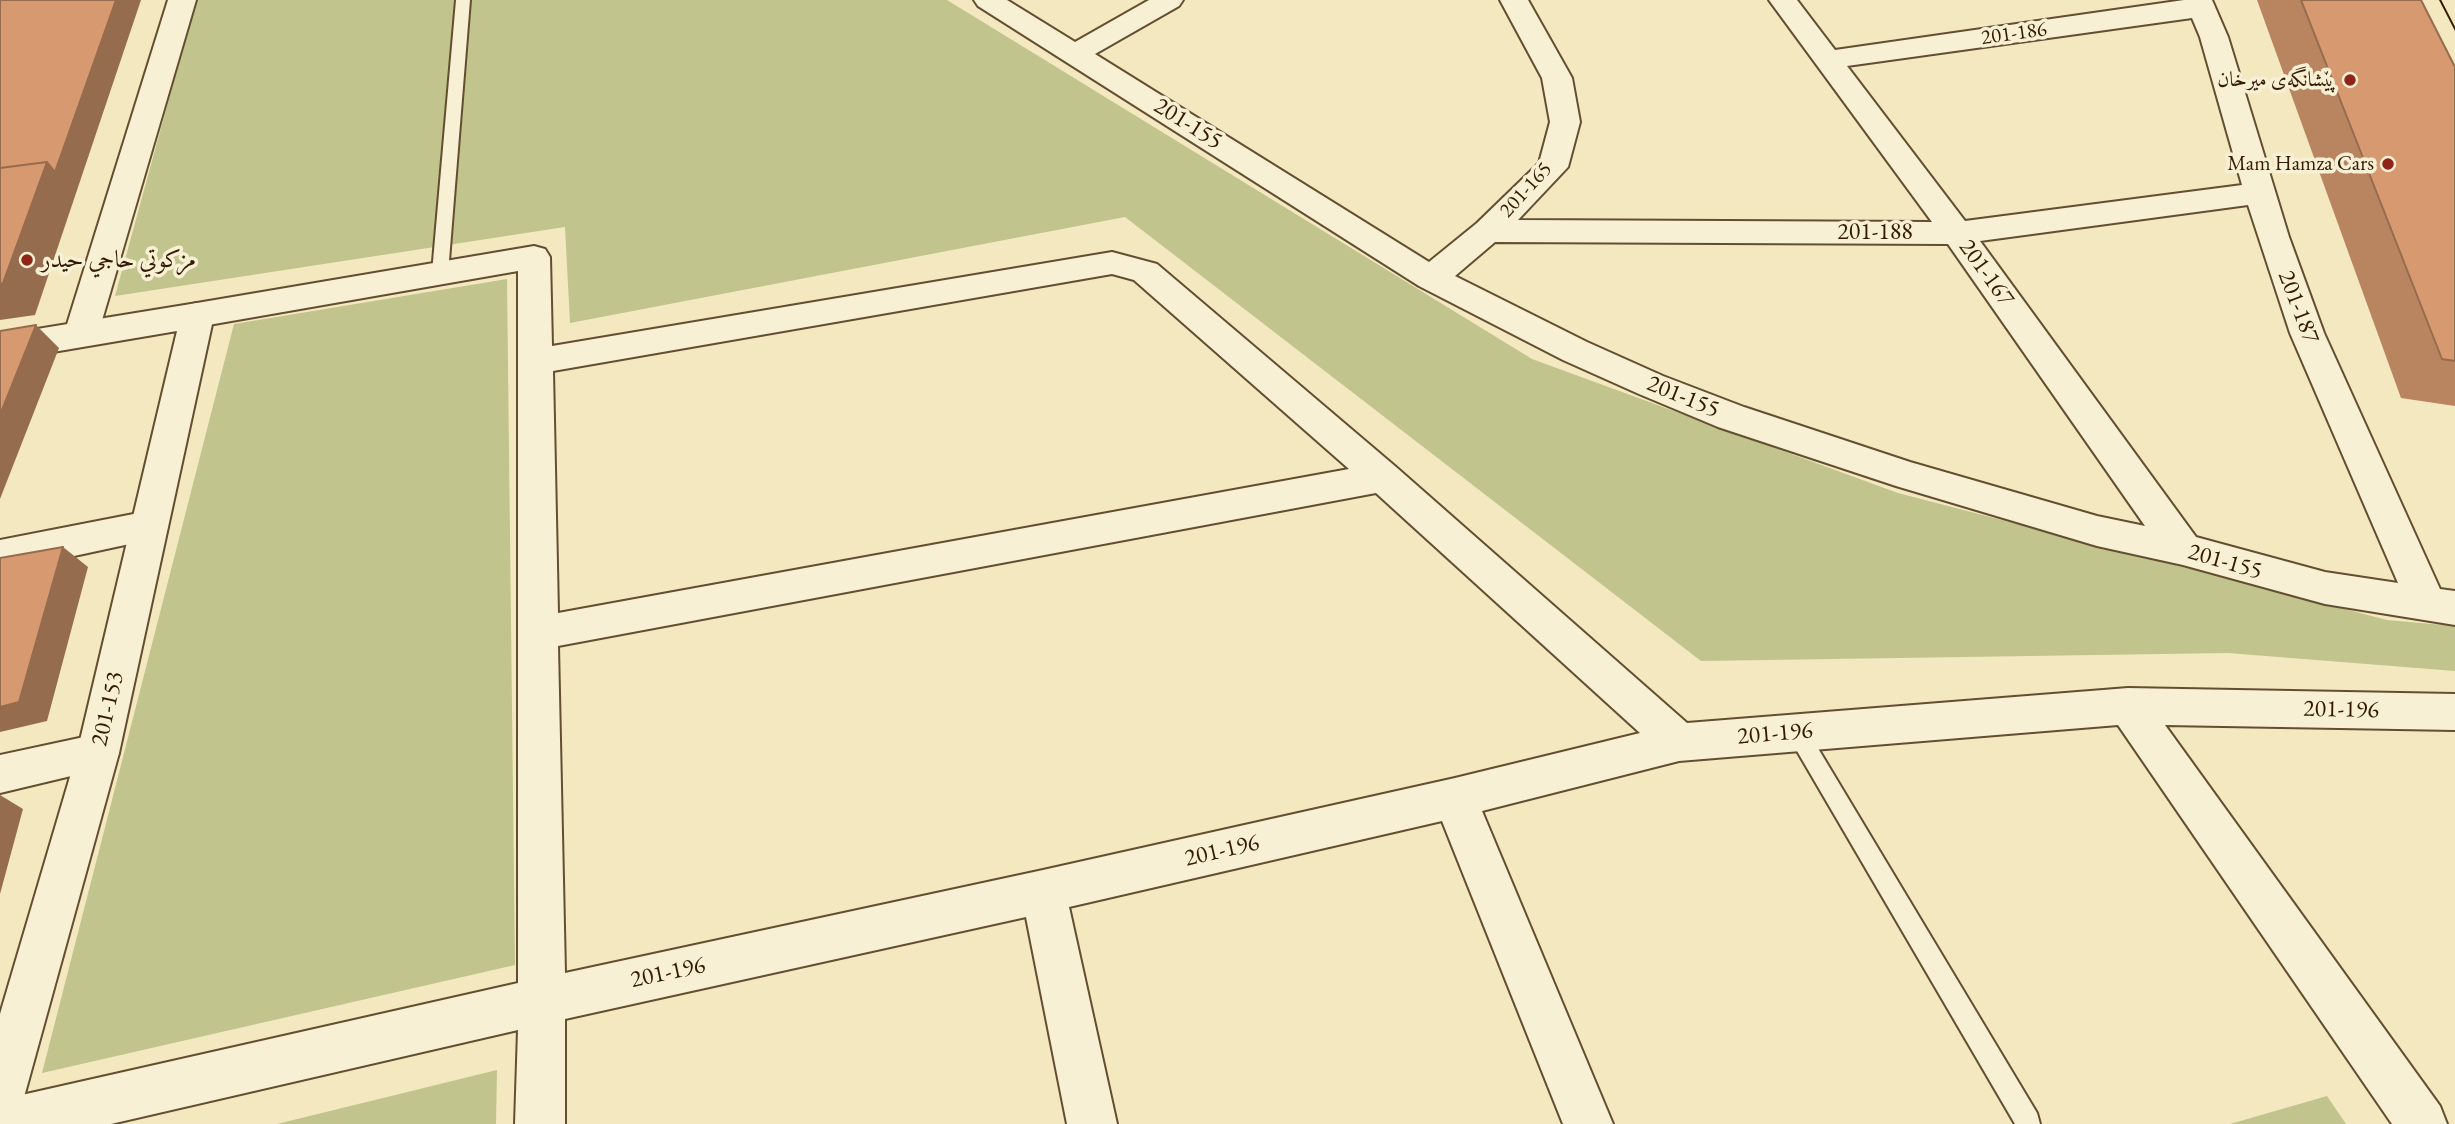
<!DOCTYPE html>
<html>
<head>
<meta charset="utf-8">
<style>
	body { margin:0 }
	canvas { display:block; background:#f3e8bf }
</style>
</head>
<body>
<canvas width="2455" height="1124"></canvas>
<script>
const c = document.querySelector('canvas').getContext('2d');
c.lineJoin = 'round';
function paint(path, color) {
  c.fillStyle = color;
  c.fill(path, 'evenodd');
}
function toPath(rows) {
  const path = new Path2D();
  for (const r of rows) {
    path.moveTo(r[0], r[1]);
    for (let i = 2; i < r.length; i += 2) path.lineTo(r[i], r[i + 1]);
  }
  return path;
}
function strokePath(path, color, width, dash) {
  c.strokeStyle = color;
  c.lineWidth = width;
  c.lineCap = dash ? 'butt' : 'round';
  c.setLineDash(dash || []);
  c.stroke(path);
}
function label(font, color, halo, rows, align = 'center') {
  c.font = font + ' "EB Garamond",Amiri,serif';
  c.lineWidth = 7;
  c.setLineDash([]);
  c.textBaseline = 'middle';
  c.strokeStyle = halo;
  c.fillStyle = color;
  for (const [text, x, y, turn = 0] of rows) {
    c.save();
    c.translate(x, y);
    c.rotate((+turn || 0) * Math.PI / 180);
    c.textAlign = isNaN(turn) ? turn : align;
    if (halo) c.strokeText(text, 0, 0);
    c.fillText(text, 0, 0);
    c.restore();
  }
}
paint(toPath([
	[196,0,947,0,1532,359,1898,493,2387,620,2455,626,2455,671,2228,653,1701,661,1125,217,570,323,565,227,115,296],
	[507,279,515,965,42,1073,234,324],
	[497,1070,496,1124,277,1124],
	[2327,1096,2346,1124,2230,1124]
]), '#c2c48e');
const service = toPath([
	[456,0,470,0,448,273,440,279,432,273,456,0],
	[1797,723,1804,725,2037,1113,2040,1124,2015,1124,1790,739,1787,732,1790,725,1797,723]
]);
const minor = toPath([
	[168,0,196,0,98,334,93,343,81,346,69,343,64,334,168,0],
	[974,0,1007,0,1075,42,1149,0,1183,0,1179,6,1095,54,1429,262,1477,223,1539,163,1550,122,1542,78,1500,0,1528,0,1572,78,1580,122,1568,167,1518,220,1932,222,1769,0,1797,0,1835,50,2184,0,2212,0,2228,37,2289,237,2324,333,2440,589,2455,591,2455,625,2325,604,2183,565,2097,546,1896,486,1718,427,1639,394,1563,360,1419,286,978,6,974,0],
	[2192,18,2200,37,2242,185,1965,221,1847,66,2192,18],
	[2248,205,2290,333,2398,583,2325,572,2196,537,1980,241,2248,205],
	[1495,242,1948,244,2145,526,2097,516,1910,462,1744,407,1663,376,1587,342,1455,276,1495,242],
	[534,246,545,249,550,257,552,346,1112,252,1157,264,1396,467,1687,723,2128,688,2455,694,2455,730,2165,725,2440,1106,2447,1124,2392,1124,2118,725,1679,761,1482,811,1613,1124,1563,1124,1442,821,1069,907,1117,1124,1067,1124,1026,917,565,1019,565,1124,515,1124,518,1030,111,1124,0,1124,0,1101,4,1099,518,983,518,271,197,327,185,324,180,315,185,306,197,303,534,246],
	[1112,274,1134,280,1349,469,558,613,553,371,1112,274],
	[1376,493,1640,733,1455,778,1043,870,565,973,558,646,1376,493],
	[149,511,162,515,168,526,162,537,0,572,0,540,149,511],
	[98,734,113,740,119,753,113,766,0,793,0,755,98,734]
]);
const tertiary = toPath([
	[197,303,209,306,214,315,119,753,24,1097,17,1114,0,1121,0,1014,77,753,177,331,0,361,0,335,197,303]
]);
const primary = toPath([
	[2411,0,2439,0,2455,31,2455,67,2445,64,2441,58,2411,0]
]);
strokePath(service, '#644e30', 4);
strokePath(minor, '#644e30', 4);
strokePath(tertiary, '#644e30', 4);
strokePath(primary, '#341b00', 4);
paint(service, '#f7f0d5');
paint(minor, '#f7f0d5');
paint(tertiary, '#f7f0d5');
paint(primary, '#f3e8bf');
paint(toPath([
	[2257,0,2421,0,2455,67,2455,406,2401,398]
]), '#b98460');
paint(toPath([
	[116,0,141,0,35,315,0,320,0,284,47,162],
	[36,325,59,348,0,499,0,415],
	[63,547,88,567,47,721,0,732,0,707],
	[0,795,23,809,0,894]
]), '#966c4e');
const building = toPath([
	[0,0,116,0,55,172,47,162,0,168,0,0],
	[2301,0,2421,0,2455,67,2455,361,2442,359,2301,0],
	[47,162,3,283,0,284,0,168,47,162],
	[36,325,0,415,0,331,36,325],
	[63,547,19,702,0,707,0,558,63,547]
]);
paint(building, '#d79a70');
strokePath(building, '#966c4e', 2);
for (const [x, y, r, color] of [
	[2350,80,7,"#8f2418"],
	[2388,164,7,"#8f2418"],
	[27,260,7,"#8f2418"]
]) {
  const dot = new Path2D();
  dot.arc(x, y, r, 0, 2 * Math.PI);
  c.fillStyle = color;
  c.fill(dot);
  strokePath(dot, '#f7f0d5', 2.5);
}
label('21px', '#341b00', '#f7f0d5', [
	["201-186",2014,34,-8],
	["201-165",1526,190,-48]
]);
label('21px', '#341b00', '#f7f0d5', [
	["پێشانگەی میرخان",2336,80],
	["Mam Hamza Cars",2374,164]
], 'right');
label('24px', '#341b00', '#f7f0d5', [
	["201-155",1188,124,32],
	["201-188",1875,232],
	["201-167",1986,273,54],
	["201-187",2298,307,69],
	["201-155",1683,397,22],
	["201-155",2225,562,16],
	["201-153",108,709,-77],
	["201-196",2341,710,1],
	["201-196",1775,734,-5],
	["201-196",1222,851,-13],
	["201-196",668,973,-12]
]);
label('24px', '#341b00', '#f7f0d5', [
	["مزكوتي حاجي حيدر",41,260]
], 'left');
</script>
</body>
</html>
